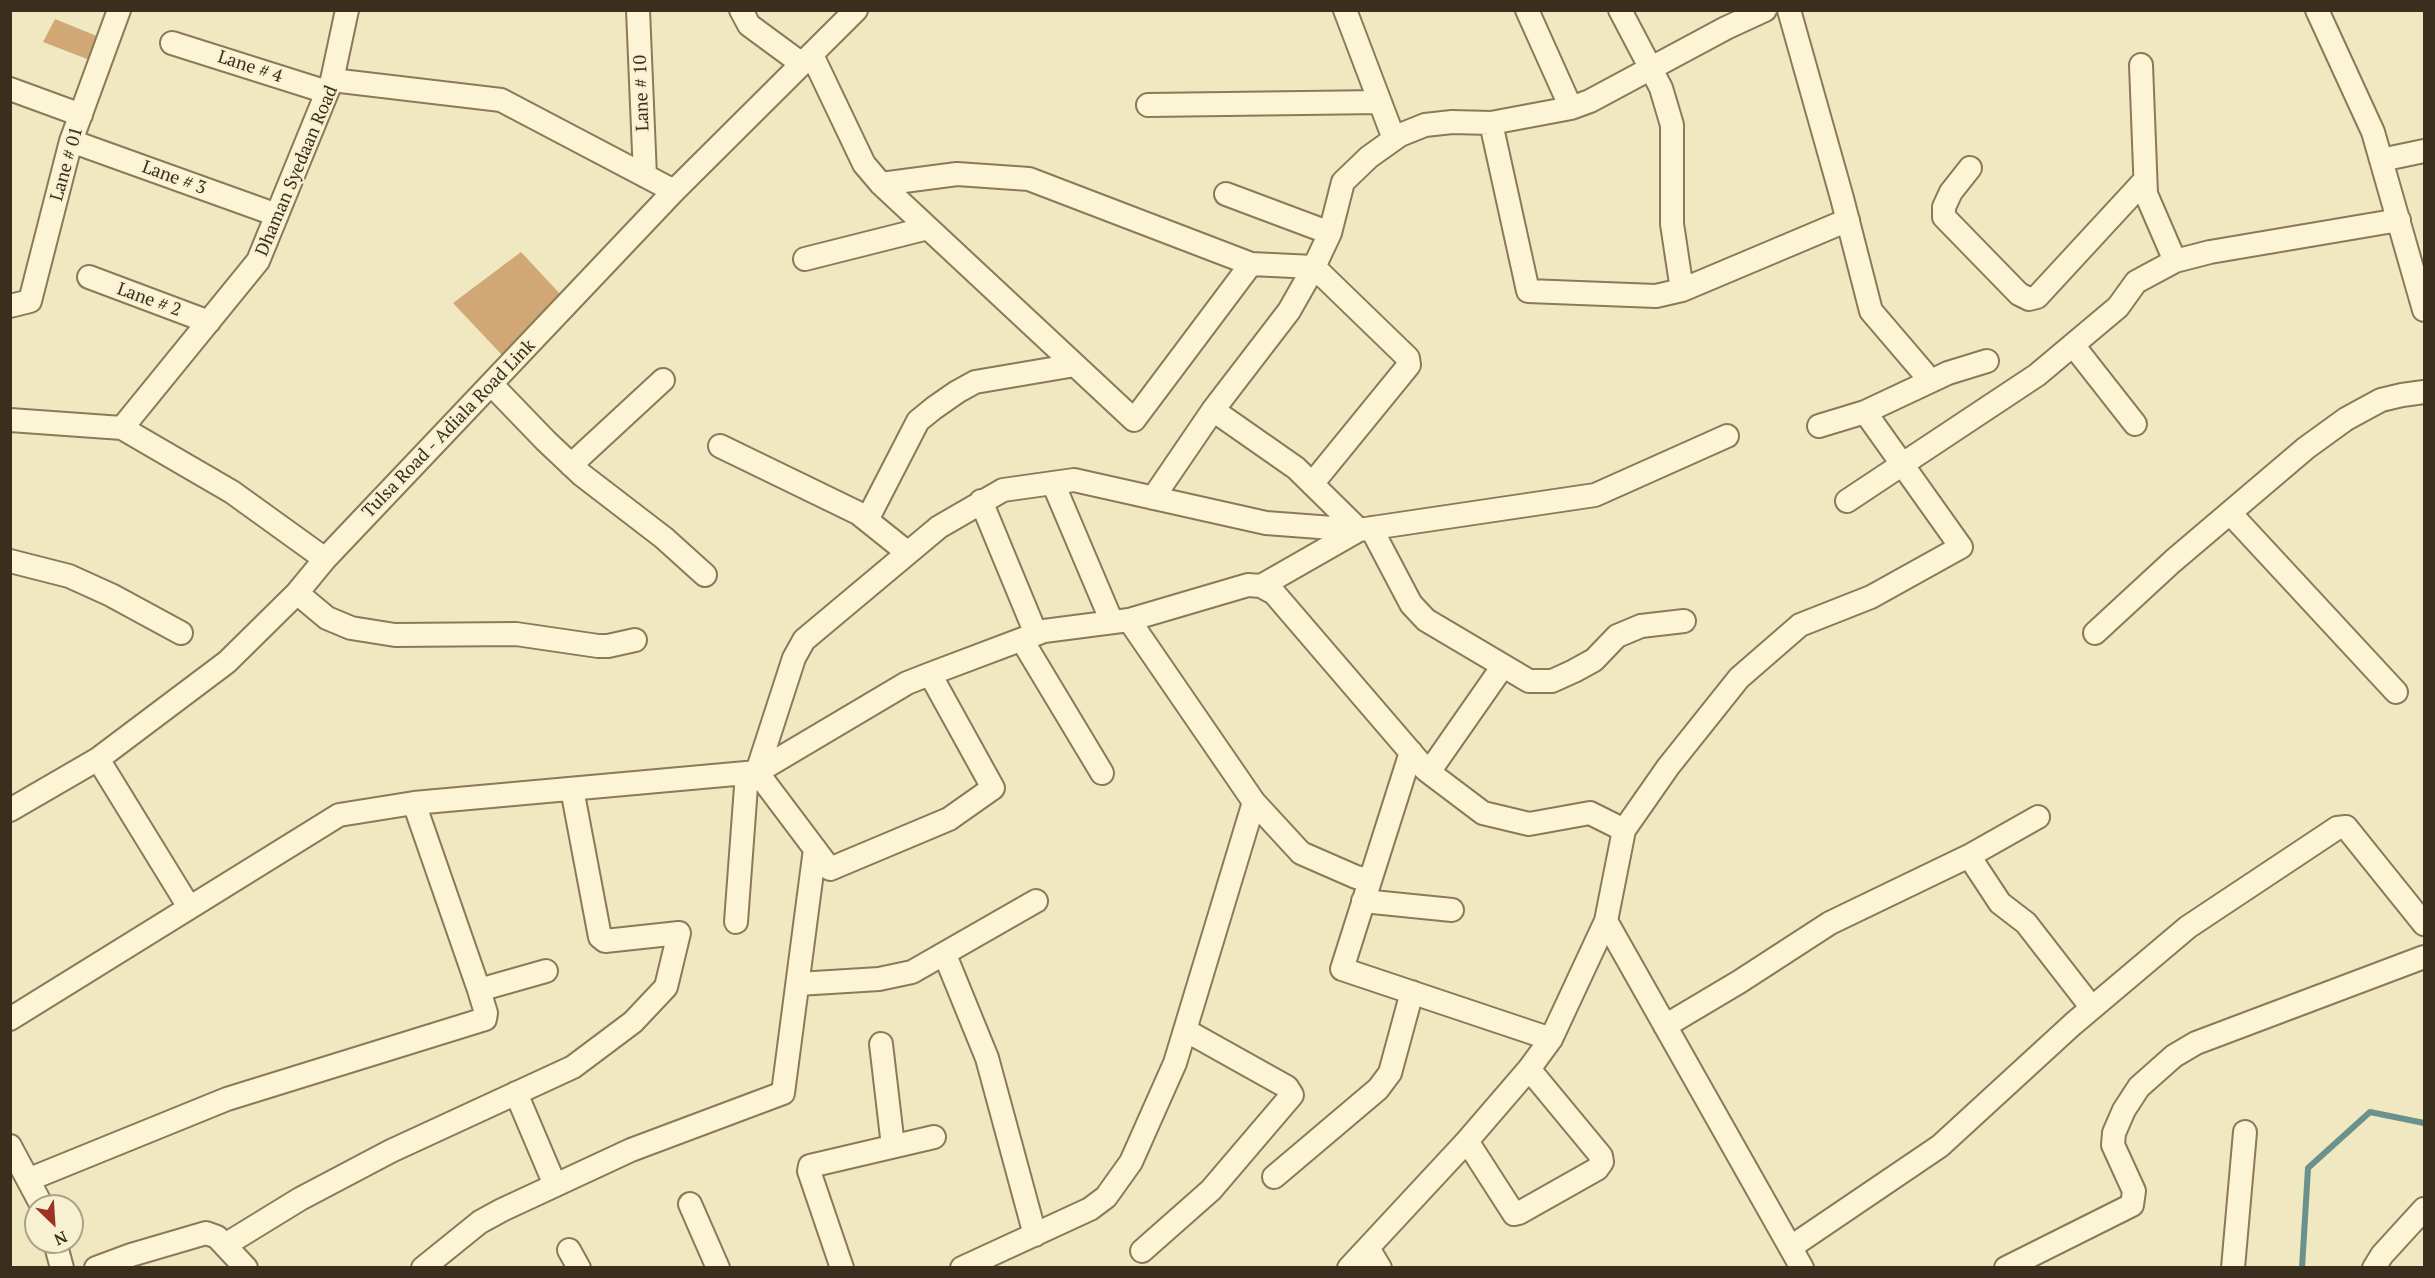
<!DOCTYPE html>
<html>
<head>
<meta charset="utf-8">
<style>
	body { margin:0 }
	#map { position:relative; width:2435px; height:1278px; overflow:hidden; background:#f0e8c1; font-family:"PT Serif",serif }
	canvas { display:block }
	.frame { position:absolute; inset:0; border:12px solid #3a2e1d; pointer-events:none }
	.north { position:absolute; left:24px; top:1194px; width:60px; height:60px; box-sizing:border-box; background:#f7f1d1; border:2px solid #aba389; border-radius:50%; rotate:155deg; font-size:16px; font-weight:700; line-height:24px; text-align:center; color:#3a2e1d }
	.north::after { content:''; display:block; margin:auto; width:21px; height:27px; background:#9d3324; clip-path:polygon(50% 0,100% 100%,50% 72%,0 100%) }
</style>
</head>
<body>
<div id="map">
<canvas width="2435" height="1278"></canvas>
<div class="frame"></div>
<div class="north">N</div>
</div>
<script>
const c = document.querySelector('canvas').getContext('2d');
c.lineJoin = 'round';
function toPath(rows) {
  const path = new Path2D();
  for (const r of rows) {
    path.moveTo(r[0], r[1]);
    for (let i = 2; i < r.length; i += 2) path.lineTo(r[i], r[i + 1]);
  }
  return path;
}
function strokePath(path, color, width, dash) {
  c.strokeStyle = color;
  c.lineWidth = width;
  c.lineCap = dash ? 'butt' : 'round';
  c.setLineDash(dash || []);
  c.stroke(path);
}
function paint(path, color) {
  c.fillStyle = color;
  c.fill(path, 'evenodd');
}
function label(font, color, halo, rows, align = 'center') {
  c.font = font + ' "PT Serif",serif';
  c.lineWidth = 4.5;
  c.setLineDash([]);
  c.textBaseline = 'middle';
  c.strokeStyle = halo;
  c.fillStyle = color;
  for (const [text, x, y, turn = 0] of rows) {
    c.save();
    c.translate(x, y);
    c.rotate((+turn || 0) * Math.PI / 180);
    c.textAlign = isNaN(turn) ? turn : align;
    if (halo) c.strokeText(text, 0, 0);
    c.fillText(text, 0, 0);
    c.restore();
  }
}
strokePath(toPath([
	[2302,1268,2308,1168,2370,1112,2424,1123]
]), '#6a918c', 6);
paint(toPath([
	[55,19,104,39,95,62,43,42],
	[521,252,561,295,502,355,453,303]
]), '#d1a775');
const minor = toPath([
	[638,10,645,176],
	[741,10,749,25,802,64],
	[1345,10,1394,139],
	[1527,10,1571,108],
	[1620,10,1661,88,1672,125,1672,224,1682,290],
	[1789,10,1842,198,1871,311,1924,373],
	[2317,10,2373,132,2424,310],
	[172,43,327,92],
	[812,55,864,164,881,184,1134,420,1251,264],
	[2141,65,2146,194,2175,261],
	[332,80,347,10],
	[10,89,81,115],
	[1148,105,1380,102],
	[1491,123,1528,291,1656,296,1682,290,1848,220],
	[71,141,277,215],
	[2381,160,2424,151],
	[1970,168,1951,192,1944,207,1944,217,2019,294,2029,299,2037,297,2145,180],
	[881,184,957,174,1029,179,1251,264,1314,267,1408,358,1409,365,1312,484],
	[1226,194,1330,233],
	[805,259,928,228],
	[89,277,209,322],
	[10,306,30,301,71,141,119,10],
	[2073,345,2135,424],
	[491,384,546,441,582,475,664,538,705,575],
	[1213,410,1296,468,1359,530,1261,586],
	[10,420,122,428,258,261,332,80,501,100,674,191],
	[1819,426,1865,412,1948,373,1987,361],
	[122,428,232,492,325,559],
	[720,446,858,513,908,553],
	[571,465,663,380],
	[1053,483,1112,622],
	[1153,498,1213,410,1289,311,1314,267,1330,233,1343,182,1369,157,1400,135,1425,125,1452,122,1491,123,1571,108,1590,101,1726,28,1765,10],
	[981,501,1036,634],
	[1847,501,2037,375,2118,307,2136,282,2175,261,2210,252,2399,220],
	[2230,513,2396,692],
	[867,520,918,421,934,408,957,392,975,382,1075,365],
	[1371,528,1411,604,1426,620,1529,681,1552,681,1574,671,1594,660,1617,636,1641,626,1684,621],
	[10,561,69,576,111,595,181,633],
	[297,593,327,618,351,628,395,635,516,634,598,646,608,646,635,640],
	[1129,620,1254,802,1301,853,1356,877,1369,880],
	[2095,633,2173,561,2306,448,2346,419,2381,400,2402,395,2424,392],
	[1022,640,1102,773],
	[1411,752,1342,969,1551,1039],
	[98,759,189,907],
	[757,772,794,658,804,640,939,527,1003,490,1074,480,1266,523,1359,530,1595,495,1727,436],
	[757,772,907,683,930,674,1044,631,1129,620,1248,585,1261,586,1274,593,1426,770,1483,813,1529,824,1590,813,1624,830],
	[1429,772,1503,666],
	[10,810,98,759,227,662,297,593,325,559,674,191,856,10],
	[1969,856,2000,903,2026,923,2092,1008],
	[1363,901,1452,910],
	[1606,921,1802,1268],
	[736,922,747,773],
	[945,955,987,1058,1035,1235],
	[798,984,879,979,912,972,1036,901],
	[479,990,546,971],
	[10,1019,339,815,414,803,757,772,830,869,949,819,993,788,930,674],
	[1665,1026,1739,982,1830,923,1969,856,2038,817],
	[881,1044,893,1146],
	[516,1093,555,1185],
	[1467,1141,1514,1214,1519,1213,1597,1169,1602,1162,1601,1156,1529,1069],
	[10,1146,42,1206],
	[1274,1177,1378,1089,1390,1073,1412,992],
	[30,1179,227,1099,485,1019,486,1013,479,990,414,803],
	[690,1204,718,1268],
	[55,1242,62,1268],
	[225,1245,300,1199,391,1151,573,1067,633,1022,666,987,679,933,605,941,600,937,572,789],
	[1791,1247,1940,1146,2073,1024,2188,927,2337,828,2346,827,2424,924],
	[1368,1248,1380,1268],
	[569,1250,579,1268],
	[1142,1251,1211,1190,1292,1095,1287,1087,1185,1030],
	[96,1268,131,1255,206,1233,217,1237,246,1268],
	[423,1268,480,1222,502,1210,631,1150,783,1093,815,849],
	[842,1268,809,1171,810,1166,934,1137],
	[962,1268,1090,1209,1106,1197,1131,1162,1175,1063,1254,802],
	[1349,1268,1467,1141,1529,1069,1551,1039,1606,921,1624,830,1668,767,1739,678,1800,625,1871,597,1961,547,1865,412],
	[2006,1268,2132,1205,2134,1191,2113,1145,2114,1133,2124,1110,2139,1087,2174,1056,2196,1043,2424,957],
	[2233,1268,2245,1132],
	[2374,1268,2382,1255,2424,1209]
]);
strokePath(minor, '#8b7958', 26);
strokePath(minor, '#fbf4d5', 22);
label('18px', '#3a2e1d', '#f7f1d1', [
	["Lane # 4",250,67,18],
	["Lane # 10",642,93,-92],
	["Lane # 01",67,164,-74],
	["Dhaman Syedaan Road",297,171,-67],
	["Lane # 3",174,178,20],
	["Lane # 2",149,300,20],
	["Tulsa Road - Adiala Road Link",449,429,-46]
]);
</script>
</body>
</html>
